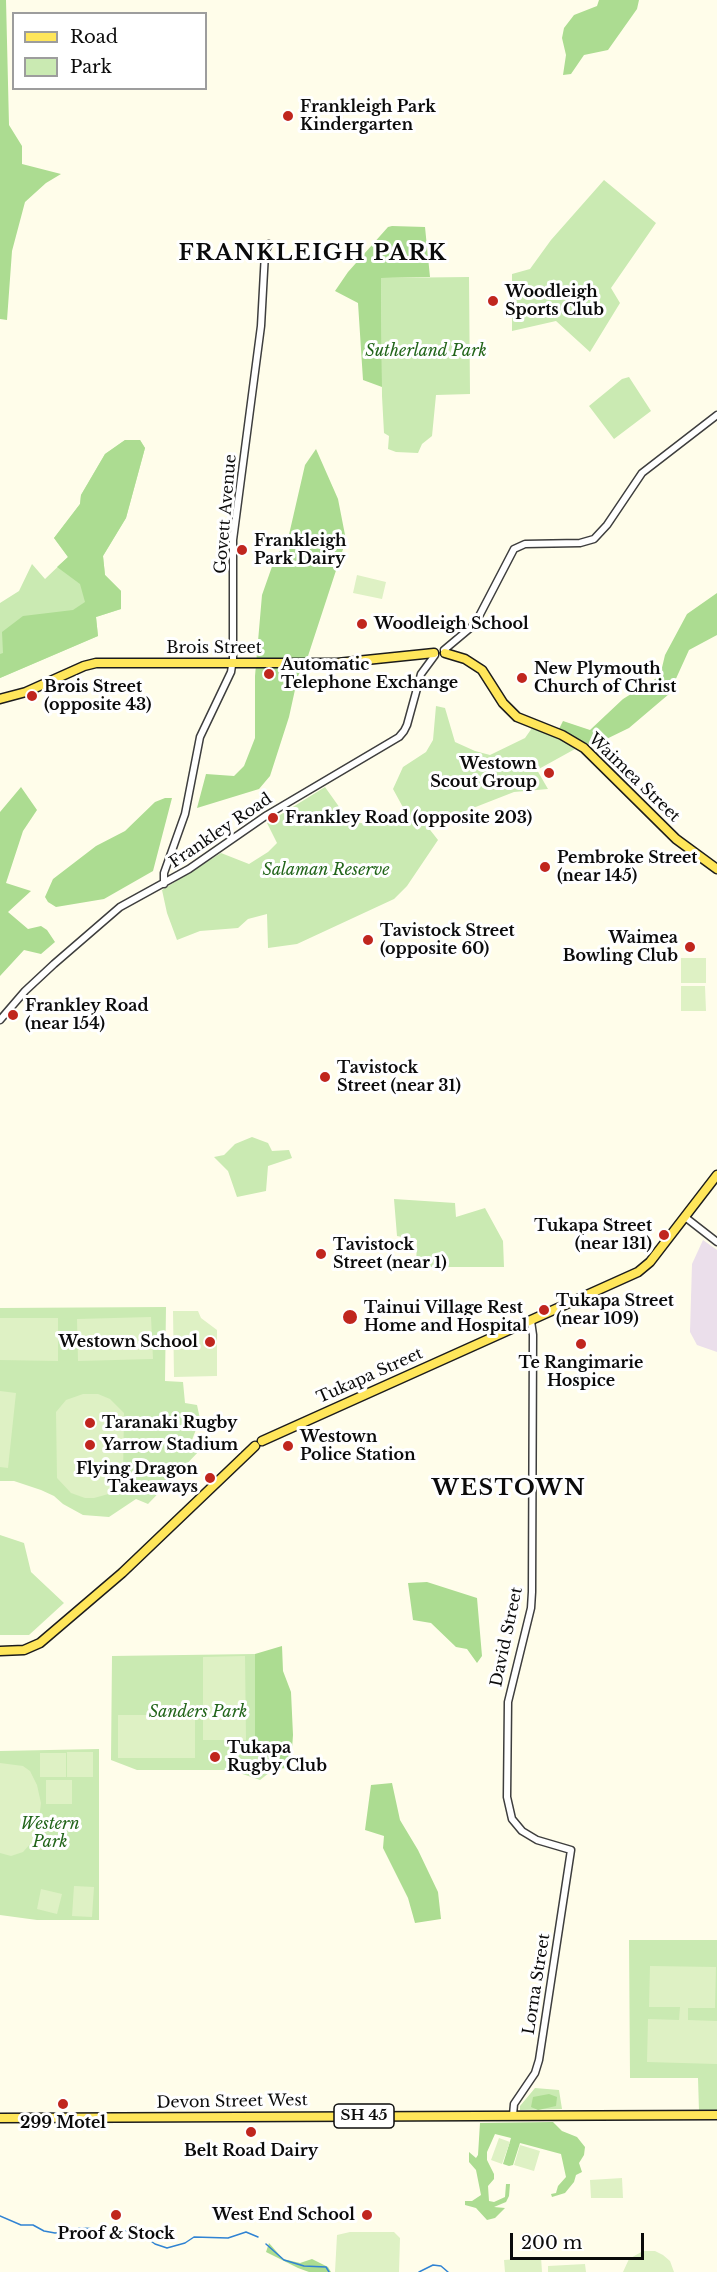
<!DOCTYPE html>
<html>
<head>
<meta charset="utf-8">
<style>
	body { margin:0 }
	#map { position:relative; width:717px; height:2272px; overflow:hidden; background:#fffdea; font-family:"Libre Baskerville",serif }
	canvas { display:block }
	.legend { position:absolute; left:12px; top:12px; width:195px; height:78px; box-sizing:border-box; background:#fff; border:2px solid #9d9d9d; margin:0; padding:8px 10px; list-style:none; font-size:18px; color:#0b0b0b }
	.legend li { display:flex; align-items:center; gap:12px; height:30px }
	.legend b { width:30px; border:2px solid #9d9d9d }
	.scale { position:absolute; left:510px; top:2233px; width:134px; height:27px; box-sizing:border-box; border:3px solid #0b0b0b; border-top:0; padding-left:8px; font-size:18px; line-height:21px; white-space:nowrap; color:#0b0b0b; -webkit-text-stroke:4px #fff; paint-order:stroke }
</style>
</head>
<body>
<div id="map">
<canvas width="717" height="2272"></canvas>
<ul class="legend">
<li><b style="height:8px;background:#ffe65a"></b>Road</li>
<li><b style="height:16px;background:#caeab2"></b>Park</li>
</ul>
<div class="scale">200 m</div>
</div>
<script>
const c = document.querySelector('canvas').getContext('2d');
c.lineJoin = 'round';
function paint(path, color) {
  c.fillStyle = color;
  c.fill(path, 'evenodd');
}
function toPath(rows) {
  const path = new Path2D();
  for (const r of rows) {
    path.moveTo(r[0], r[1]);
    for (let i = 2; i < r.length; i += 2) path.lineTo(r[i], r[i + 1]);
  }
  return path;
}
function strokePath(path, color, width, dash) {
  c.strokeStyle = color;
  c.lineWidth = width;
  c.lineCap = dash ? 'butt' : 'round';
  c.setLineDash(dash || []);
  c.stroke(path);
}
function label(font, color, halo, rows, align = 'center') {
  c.font = font + ' "Libre Baskerville",serif';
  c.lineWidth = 6;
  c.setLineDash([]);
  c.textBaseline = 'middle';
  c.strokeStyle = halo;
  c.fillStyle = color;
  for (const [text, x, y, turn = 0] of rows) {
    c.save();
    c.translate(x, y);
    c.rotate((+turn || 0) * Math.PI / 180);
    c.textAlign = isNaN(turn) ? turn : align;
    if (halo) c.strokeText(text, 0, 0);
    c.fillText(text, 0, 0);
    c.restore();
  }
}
paint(toPath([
	[703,1240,717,1250,717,1352,697,1345,690,1332,692,1264]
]), '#ebdfeb');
paint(toPath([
	[604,180,656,223,611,288,620,303,590,352,556,321,512,331,512,274,530,269,551,240],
	[469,277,470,394,436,395,432,436,422,444,418,453,396,452,388,449,389,436,384,433,382,396,381,278],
	[629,377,651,411,614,439,589,406,622,379],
	[125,440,140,440,145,448,126,518,103,556,105,575,121,591,121,609,96,617,98,636,0,678,0,603,19,591,32,564,45,579,68,557,54,538,80,504,81,495,105,454],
	[436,706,445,708,455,742,475,751,490,755,525,738,532,728,561,739,575,749,537,770,548,789,514,792,427,826,438,840,407,886,394,899,297,944,268,948,267,914,248,919,238,928,200,931,177,940,167,913,162,890,221,853,249,864,268,852,277,843,267,823,325,787,347,818,353,821,369,825,380,824,405,811,393,789,403,767,426,752,433,740],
	[252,1137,268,1143,272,1151,289,1150,292,1158,268,1166,266,1191,237,1197,228,1171,214,1157,224,1155,235,1144],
	[394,1199,455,1203,456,1217,485,1208,503,1241,504,1267,416,1267,417,1240,397,1236],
	[166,1307,165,1381,183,1382,185,1403,197,1405,200,1419,192,1440,203,1447,148,1504,136,1499,109,1517,83,1515,63,1504,54,1496,41,1490,14,1481,0,1481,0,1308],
	[0,1535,24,1543,31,1572,64,1603,29,1635,0,1635],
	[255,1654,255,1747,274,1769,260,1780,231,1770,137,1770,111,1760,112,1656],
	[99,1749,99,1920,37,1920,0,1915,0,1751],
	[629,1940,717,1940,717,2111,699,2111,698,2078,630,2078],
	[535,2088,559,2090,562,2109,520,2110,520,2106]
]), '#caeab2');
paint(toPath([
	[0,0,6,0,9,125,22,146,22,164,61,174,46,183,25,202,12,251,7,320,0,319],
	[599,0,639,0,637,9,608,50,584,55,571,74,563,75,566,55,562,38,564,28,574,15,597,6],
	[392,226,425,227,430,277,381,278,382,387,363,380,358,303,335,291,348,272,388,227],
	[125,440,140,440,145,448,126,518,103,556,105,575,121,591,121,609,96,617,98,636,0,678,0,654,3,653,2,632,23,616,73,610,85,602,80,584,57,567,68,557,54,538,80,504,81,495,105,454],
	[316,449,338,499,346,540,308,656,298,676,289,717,270,776,259,789,197,808,206,774,234,776,244,766,255,738,255,676,262,595,275,558,288,539,305,465],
	[717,593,717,635,689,650,669,694,629,728,592,746,559,729,563,721,590,730,623,699,660,676,665,655,687,614],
	[21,787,37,810,23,831,6,883,31,891,8,912,28,929,41,926,47,930,55,942,41,954,24,950,0,976,0,812],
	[165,798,172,798,153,871,104,899,56,907,48,902,45,897,53,879,96,846,125,831,155,802],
	[427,1582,477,1598,482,1656,477,1663,467,1649,456,1647,431,1623,413,1620,408,1583],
	[282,1646,283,1671,291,1692,293,1735,291,1764,288,1768,274,1769,255,1747,255,1654],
	[392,1783,400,1820,418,1850,438,1892,441,1919,415,1923,408,1898,383,1848,384,1836,365,1830,371,1785],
	[549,2094,557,2097,556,2106,538,2110,531,2107,533,2097],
	[553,2122,562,2131,577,2137,585,2147,584,2155,579,2163,582,2172,576,2175,574,2182,565,2193,552,2197,551,2194,556,2193,558,2186,566,2177,561,2154,520,2143,513,2165,509,2166,503,2164,511,2138,495,2134,487,2152,487,2160,494,2174,494,2179,488,2186,489,2201,494,2202,505,2197,506,2184,510,2184,509,2196,506,2202,494,2207,505,2208,495,2218,487,2220,476,2208,465,2205,465,2201,472,2201,481,2195,476,2170,469,2162,469,2152,476,2158,478,2155,480,2123],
	[269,2243,283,2259,300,2263,312,2259,328,2267,331,2272,309,2272,298,2268,266,2252]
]), '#acdc91');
paint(toPath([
	[357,575,386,582,382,599,353,593],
	[681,958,706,958,706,983,681,983],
	[681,986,705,986,706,1011,681,1011],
	[173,1311,198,1311,201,1318,217,1330,217,1376,174,1377],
	[151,1317,153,1359,78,1361,77,1319],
	[0,1318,58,1318,58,1361,0,1360],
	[0,1391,16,1393,8,1468,0,1467],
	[83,1394,98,1394,110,1399,124,1413,123,1477,118,1488,112,1493,94,1498,85,1498,71,1493,57,1478,56,1412,66,1400],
	[245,1656,246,1740,203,1740,203,1657],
	[118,1715,195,1715,195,1758,118,1758],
	[67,1752,93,1752,93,1777,67,1777],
	[40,1753,66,1753,66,1777,40,1777],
	[0,1763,23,1766,30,1771,37,1785,41,1803,38,1828,33,1841,23,1852,11,1856,0,1853],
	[46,1780,72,1780,72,1804,46,1804],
	[74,1886,94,1887,92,1917,72,1916],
	[41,1889,62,1894,57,1914,37,1909],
	[650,1966,716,1967,715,2008,685,2008,688,2008,688,2020,717,2021,717,2064,647,2062,648,2019,679,2020,680,2007,649,2007],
	[499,2138,510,2142,502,2164,491,2160],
	[520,2145,540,2151,534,2171,514,2165],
	[622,2178,623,2198,591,2198,590,2180],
	[350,2232,394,2232,400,2238,399,2272,335,2272,337,2235],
	[643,2251,655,2251,663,2255,670,2261,674,2272,623,2272,629,2259],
	[541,2257,542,2272,505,2272,504,2260],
	[585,2264,586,2272,548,2272,548,2266]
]), '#def1c4');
strokePath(toPath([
	[0,2216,21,2225,33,2225,44,2231,55,2233,72,2231,80,2228,101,2229],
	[112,2228,141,2234,155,2244,167,2248,185,2243,194,2237,228,2238,246,2232,258,2237],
	[266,2244,284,2260,304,2266,326,2267,329,2272],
	[419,2272,433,2265,441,2266,448,2272]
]), '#3083d3', 1.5);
const minor = toPath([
	[444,650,475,624,514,549,525,544,580,543,594,539,607,525,642,473,717,415],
	[164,884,164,873,185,814,200,737,231,672,233,659,233,540,261,326,265,253,269,244],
	[0,1020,25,991,54,964,120,907,189,869,267,815,399,737,404,731,407,725,421,674,435,655],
	[685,1217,717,1242],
	[513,2115,514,2104,535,2073,539,2060,571,1850,537,1840,522,1831,512,1819,507,1797,508,1702,531,1608,532,1592,533,1335,531,1321]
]);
const major = toPath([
	[445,653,465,659,482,670,503,703,517,717,562,735,584,748,676,839,717,869],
	[0,699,26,692,84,666,96,663,337,663,434,653],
	[262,1441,638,1272,650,1262,717,1175],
	[0,1651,24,1650,40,1643,122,1573,255,1446],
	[0,2118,717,2115]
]);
strokePath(minor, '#3e3e3e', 9);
strokePath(major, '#1c1c1c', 11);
strokePath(minor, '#fff', 6);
strokePath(major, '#ffe65a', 8);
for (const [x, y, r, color] of [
	[288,116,6,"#c0261e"],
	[493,301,6,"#c0261e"],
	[242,550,6,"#c0261e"],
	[362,624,6,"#c0261e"],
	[269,674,6,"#c0261e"],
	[522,678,6,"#c0261e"],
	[32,696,6,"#c0261e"],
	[549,773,6,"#c0261e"],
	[273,818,6,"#c0261e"],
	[545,867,6,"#c0261e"],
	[368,940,6,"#c0261e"],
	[690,947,6,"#c0261e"],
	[13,1015,6,"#c0261e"],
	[325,1077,6,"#c0261e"],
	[664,1235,6,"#c0261e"],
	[321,1254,6,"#c0261e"],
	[544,1310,6,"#c0261e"],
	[350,1317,8,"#c0261e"],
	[210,1342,6,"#c0261e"],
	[581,1344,6,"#c0261e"],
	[90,1423,6,"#c0261e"],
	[90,1445,6,"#c0261e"],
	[288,1446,6,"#c0261e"],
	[210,1478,6,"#c0261e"],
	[215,1757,6,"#c0261e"],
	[63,2104,6,"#c0261e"],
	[251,2132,6,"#c0261e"],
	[116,2215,6,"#c0261e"],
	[367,2215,6,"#c0261e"]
]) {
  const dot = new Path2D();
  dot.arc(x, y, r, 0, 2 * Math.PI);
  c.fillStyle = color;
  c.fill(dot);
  strokePath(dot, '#fff', 2);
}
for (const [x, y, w] of [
	[364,2116,60]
]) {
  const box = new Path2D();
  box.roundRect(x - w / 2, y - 12, w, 24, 4.5);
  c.fillStyle = '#fff';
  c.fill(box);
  strokePath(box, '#0b0b0b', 1.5);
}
label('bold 15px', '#0b0b0b', null, [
	["SH 45",364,2116]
]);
label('bold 16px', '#0b0b0b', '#fff', [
	["Frankleigh Park",300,107],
	["Kindergarten",300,125],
	["Woodleigh",505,292],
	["Sports Club",505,310],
	["Frankleigh",254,541],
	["Park Dairy",254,559],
	["Woodleigh School",374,624],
	["Automatic",281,665],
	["Telephone Exchange",281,683],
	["New Plymouth",534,669],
	["Church of Christ",534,687],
	["Brois Street",44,687],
	["(opposite 43)",44,705],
	["Westown",537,764,"right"],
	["Scout Group",537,782,"right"],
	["Frankley Road (opposite 203)",285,818],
	["Pembroke Street",557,858],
	["(near 145)",557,876],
	["Tavistock Street",380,931],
	["(opposite 60)",380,949],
	["Waimea",678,938,"right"],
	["Bowling Club",678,956,"right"],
	["Frankley Road",25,1006],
	["(near 154)",25,1024],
	["Tavistock",337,1068],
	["Street (near 31)",337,1086],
	["Tukapa Street",652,1226,"right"],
	["(near 131)",652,1244,"right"],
	["Tavistock",333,1245],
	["Street (near 1)",333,1263],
	["Tukapa Street",556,1301],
	["(near 109)",556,1319],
	["Tainui Village Rest",364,1308],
	["Home and Hospital",364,1326],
	["Westown School",198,1342,"right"],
	["Te Rangimarie",581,1363,"center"],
	["Hospice",581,1381,"center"],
	["Taranaki Rugby",102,1423],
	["Westown",300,1437],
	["Police Station",300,1455],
	["Yarrow Stadium",102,1445],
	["Flying Dragon",198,1469,"right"],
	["Takeaways",198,1487,"right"],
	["Tukapa",227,1748],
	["Rugby Club",227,1766],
	["299 Motel",63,2123,"center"],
	["Belt Road Dairy",251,2151,"center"],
	["West End School",355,2215,"right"],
	["Proof & Stock",116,2234,"center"]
], 'left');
label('italic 16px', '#22651a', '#fff', [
	["Sutherland Park",426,351],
	["Salaman Reserve",326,870],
	["Sanders Park",198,1712],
	["Western",50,1824],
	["Park",50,1842]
]);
label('16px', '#0b0b0b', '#fff', [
	["Govett Avenue",226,514,-85],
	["Brois Street",214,648],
	["Waimea Street",634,778,44],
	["Frankley Road",221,831,-34],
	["Tukapa Street",370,1376,-24],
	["David Street",507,1637,-78],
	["Lorna Street",537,1984,-81],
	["Devon Street West",232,2102,-1]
]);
c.letterSpacing = '1.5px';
label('bold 22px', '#0b0b0b', '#fff', [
	["FRANKLEIGH PARK",313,254],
	["WESTOWN",509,1489]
]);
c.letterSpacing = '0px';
</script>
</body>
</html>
